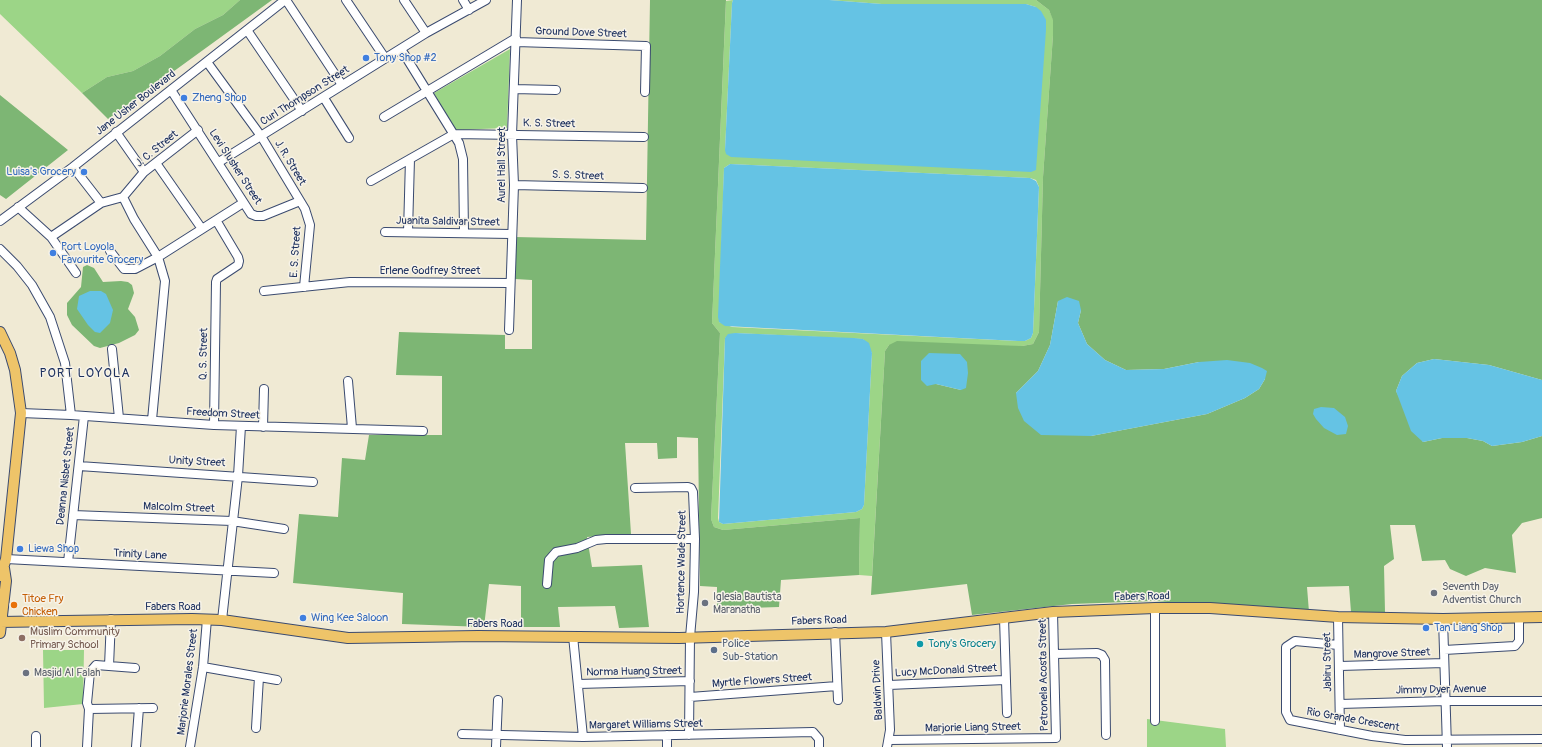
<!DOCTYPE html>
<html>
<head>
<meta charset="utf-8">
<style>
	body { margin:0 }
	canvas { display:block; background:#f0ead4 }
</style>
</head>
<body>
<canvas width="1542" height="747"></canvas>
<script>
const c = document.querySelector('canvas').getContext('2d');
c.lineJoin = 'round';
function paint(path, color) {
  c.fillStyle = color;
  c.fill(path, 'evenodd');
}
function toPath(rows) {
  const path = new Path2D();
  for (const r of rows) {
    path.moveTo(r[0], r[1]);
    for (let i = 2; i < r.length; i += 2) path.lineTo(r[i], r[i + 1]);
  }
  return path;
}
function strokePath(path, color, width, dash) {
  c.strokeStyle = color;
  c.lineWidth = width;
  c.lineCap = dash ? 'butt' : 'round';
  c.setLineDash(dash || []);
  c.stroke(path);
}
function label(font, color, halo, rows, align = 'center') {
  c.font = font + ' Pangolin,sans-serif';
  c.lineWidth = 3;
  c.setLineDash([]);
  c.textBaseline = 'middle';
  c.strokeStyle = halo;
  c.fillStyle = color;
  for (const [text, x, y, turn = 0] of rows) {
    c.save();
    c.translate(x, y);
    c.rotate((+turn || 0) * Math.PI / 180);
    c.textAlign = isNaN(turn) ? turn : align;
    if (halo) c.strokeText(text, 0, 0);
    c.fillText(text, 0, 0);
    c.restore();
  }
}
paint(toPath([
	[0,0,240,0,223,15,195,29,160,56,133,71,107,77,82,93,0,14],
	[733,0,732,3,725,150,1036,7,1026,4,882,4,829,0,1036,0,1049,10,1053,19,1053,35,1043,177,1039,332,1033,344,1022,346,889,345,885,351,872,576,859,575,860,518,723,530,714,527,711,519,720,333,712,323,726,1],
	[730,164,1030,178,1036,180,1039,187,1033,333,1031,338,1025,341,1018,341,732,327,719,322,724,168],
	[735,333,863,339,872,353,864,505,862,509,856,512,723,524,719,522,718,518,725,338],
	[510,49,507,128,455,130,434,93],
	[43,650,84,650,83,704,44,708],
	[1147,719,1225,729,1226,747,1147,747]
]), '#9cd587');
paint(toPath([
	[240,0,272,0,108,119,82,93,107,77,133,71,160,56,195,29,223,15],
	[650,0,726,0,712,323,720,333,711,519,714,527,723,530,860,518,859,575,781,580,779,607,717,609,717,587,700,586,698,438,677,437,677,458,658,459,657,443,625,443,631,534,587,537,592,567,642,565,649,627,619,628,615,606,558,607,560,627,521,627,521,586,489,584,484,627,402,624,403,593,293,583,299,514,338,517,342,458,365,460,369,435,442,435,442,376,396,375,399,332,505,335,505,349,532,349,532,280,515,279,515,237,646,240],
	[1036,0,1542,0,1542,380,1489,365,1434,359,1417,363,1402,376,1396,391,1423,442,1442,438,1467,438,1483,441,1492,446,1522,442,1542,436,1542,518,1522,523,1512,535,1516,573,1485,568,1466,576,1450,569,1445,560,1422,561,1415,525,1390,525,1394,559,1384,566,1385,612,1351,612,1349,586,1307,587,1309,612,1154,601,1072,604,972,615,967,584,871,595,885,351,889,345,897,341,1022,346,1033,344,1039,332,1043,177,1053,35,1053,20,1049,10],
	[1058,301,1081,310,1078,323,1087,344,1105,360,1126,370,1164,369,1199,362,1265,379,1259,389,1245,398,1207,414,1091,436,1016,393,1038,371,1050,345],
	[947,354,960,354,961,390,936,384],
	[0,95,68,150,6,199,0,195],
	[87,265,94,268,103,282,121,281,128,282,132,285,134,293,128,309,135,317,139,330,135,335,119,343,100,348,94,346,72,325,67,315,67,303,81,287,83,267]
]), '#7db674');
paint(toPath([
	[733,0,829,0,882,4,1026,4,1036,7,1041,11,1046,20,1046,30,1036,170,1031,172,731,157,726,154,725,150,732,3],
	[730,164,1030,178,1036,181,1039,187,1033,333,1031,338,1025,341,1018,341,725,326,719,322,718,317,724,168],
	[90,291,101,291,106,294,113,310,110,323,100,333,95,332,88,325,77,309,79,296],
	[1067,297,1079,301,1081,310,1078,323,1087,344,1105,360,1126,370,1164,369,1199,362,1227,360,1250,363,1262,368,1267,371,1265,379,1259,389,1245,398,1207,414,1091,436,1041,435,1024,421,1018,408,1016,393,1038,371,1050,345,1058,301],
	[735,333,854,338,863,339,869,343,872,353,864,505,862,509,856,512,723,524,719,522,725,338,728,334],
	[929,353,960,354,967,362,968,373,966,388,961,390,936,384,927,386,921,380,921,361],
	[1434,359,1489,365,1542,380,1542,436,1522,442,1492,446,1483,441,1467,438,1442,438,1423,442,1411,431,1396,391,1402,376,1417,363],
	[1321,407,1334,408,1345,417,1348,426,1346,434,1337,435,1324,428,1316,419,1313,414,1314,409]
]), '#65c3e4');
const minor = toPath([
	[286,0,342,85],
	[346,0,385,58],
	[404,0,426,33],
	[463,0,469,10],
	[247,30,302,111],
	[516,42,646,46,645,92],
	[401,49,459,143,463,159,464,232],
	[207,62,261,136,305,209,310,225,304,287],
	[514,89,556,90],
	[171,90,251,214,256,216,263,216,300,201],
	[324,98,349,138],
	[384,117,516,38],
	[116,132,144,172],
	[219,162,426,33,486,0],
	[156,163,202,229],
	[73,167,101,203],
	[371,181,454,134,644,137],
	[514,185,643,188],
	[123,197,134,219,158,257,165,281,152,420],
	[18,207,51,237,76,273],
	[0,221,73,167,285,0],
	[385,232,511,234],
	[408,232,410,159],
	[51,237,101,203,123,197,144,172,198,130],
	[0,249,17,266,32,285,50,317,65,363,71,415],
	[110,251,124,269,135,269,158,257,243,203],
	[264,291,350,282,510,283],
	[509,330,514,185,512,135,517,0],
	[112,349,119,418],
	[348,381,352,428],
	[21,413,71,415,214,425,423,431],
	[214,425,216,282,217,279,238,265,239,261,238,257,216,220],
	[263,427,264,389],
	[79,466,313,482],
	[635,488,688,487,691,488,693,492,695,539,694,592,690,637,689,735],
	[73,515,232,521,284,529],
	[6,559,274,573],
	[68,562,84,416],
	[547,584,549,560,556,552,577,548,596,540,606,539,695,539],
	[1155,608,1155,721],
	[1338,617,1340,730],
	[1004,618,1007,713],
	[1443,619,1447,747],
	[222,620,238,476,241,426],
	[835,632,838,700],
	[886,632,890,730,887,747],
	[573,636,583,737],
	[1338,645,1295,641,1286,647,1286,712,1290,720,1372,736,1405,740,1542,739],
	[1444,650,1515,646,1519,641,1519,617],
	[1055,654,1097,653,1102,655,1105,660,1106,735],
	[109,666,111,619],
	[1340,666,1444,663],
	[203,667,277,680],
	[578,684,690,681],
	[889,685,1005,680],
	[690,697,837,686],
	[1340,704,1445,701,1542,701],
	[89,709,153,708],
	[256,728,259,677],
	[462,734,583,737,813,732,819,739,819,747],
	[889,740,1056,738,1053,612],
	[36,747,36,736],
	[87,747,89,709,87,703,90,672,96,665,135,668],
	[136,747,139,708],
	[190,747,203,667,207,619],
	[496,747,498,700],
	[667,747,667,735]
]);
const major = toPath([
	[0,332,10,353,15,370,21,413,6,559,0,576],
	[0,622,192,619,222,620,348,638,478,636,679,638,886,632,1053,612,1155,608,1210,608,1338,617,1443,619,1542,617],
	[0,633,6,581,4,568]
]);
strokePath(minor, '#3b4b70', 10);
strokePath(major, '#3b4b70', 12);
strokePath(minor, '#fff', 8);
strokePath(major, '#eec469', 10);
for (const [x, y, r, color] of [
	[366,58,4,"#3f7fe0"],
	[184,98,4,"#3f7fe0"],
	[84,172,4,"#3f7fe0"],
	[53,253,4,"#3f7fe0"],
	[20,549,4,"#3f7fe0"],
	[1434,593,4,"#6b7280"],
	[705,603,4,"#6b7280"],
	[14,605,4,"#e8710a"],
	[303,618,4,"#3f7fe0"],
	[1426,628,4,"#3f7fe0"],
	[22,638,4,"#8d6e63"],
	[920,644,4,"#0f9aa8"],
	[714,650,4,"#5c6f8a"],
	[26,673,4,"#6b7280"]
]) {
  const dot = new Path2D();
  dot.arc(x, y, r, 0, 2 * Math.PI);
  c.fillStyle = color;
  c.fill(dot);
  strokePath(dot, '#f7f3e8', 1.5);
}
label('11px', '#1b2f5e', '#f7f3e8', [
	["Ground Dove Street",581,33,2],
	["Curl Thompson Street",305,96,-32],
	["Jane Usher Boulevard",136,103,-38],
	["K. S. Street",549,124,1],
	["J. C. Street",157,149,-39],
	["J. R. Street",290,163,59],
	["Aurel Hall Street",502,165,-90],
	["Levi Slusher Street",235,167,57],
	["S. S. Street",578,176,2],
	["Juanita Saldivar Street",448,222,1],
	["E. S. Street",296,252,-86],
	["Erlene Godfrey Street",430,271],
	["Q. S. Street",204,354,-89],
	["Freedom Street",223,414,3],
	["Unity Street",197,462,3],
	["Deanna Nisbet Street",66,476,-84],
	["Malcolm Street",179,508,2],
	["Trinity Lane",140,555,3],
	["Hortence Wade Street",682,562,-89],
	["Fabers Road",1142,597,-1],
	["Fabers Road",173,607],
	["Fabers Road",819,621,-2],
	["Fabers Road",495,624],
	["Mangrove Street",1392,654,-2],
	["Jabiru Street",1328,662,-91],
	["Lucy McDonald Street",946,671,-3],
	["Norma Huang Street",634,672,-1],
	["Petronela Acosta Street",1044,675,-91],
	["Myrtle Flowers Street",762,681,-4],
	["Marjorie Morales Street",188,682,-83],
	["Baldwin Drive",878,690,-93],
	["Jimmy Dyer Avenue",1441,690,-1],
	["Rio Grande Crescent",1353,720,10],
	["Margaret Williams Street",646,725,-1],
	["Marjorie Liang Street",973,728,-1]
]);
label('11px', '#366cbe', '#f7f3e8', [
	["Tony Shop #2",374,58],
	["Zheng Shop",192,98],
	["Luisa's Grocery",76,172,"right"],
	["Port Loyola",61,247],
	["Favourite Grocery",61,260],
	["Liewa Shop",28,549],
	["Wing Kee Saloon",311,618],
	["Tan Liang Shop",1434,628]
], 'left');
label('11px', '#5b616d', '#f7f3e8', [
	["Seventh Day",1442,587],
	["Adventist Church",1442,600],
	["Iglesia Bautista",713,597],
	["Maranatha",713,610],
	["Masjid Al Falah",34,673]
], 'left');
label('11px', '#c56008', '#f7f3e8', [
	["Titoe Fry",22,599],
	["Chicken",22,612]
], 'left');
label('11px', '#785e54', '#f7f3e8', [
	["Muslim Community",30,632],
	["Primary School",30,645]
], 'left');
label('11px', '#4e5e75', '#f7f3e8', [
	["Police",722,644],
	["Sub-Station",722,657]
], 'left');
label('11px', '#0d838f', '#f7f3e8', [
	["Tony's Grocery",928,644]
], 'left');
c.letterSpacing = '1px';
label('13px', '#1b2f5e', '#f7f3e8', [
	["PORT LOYOLA",85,374]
]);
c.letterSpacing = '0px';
</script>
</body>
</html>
